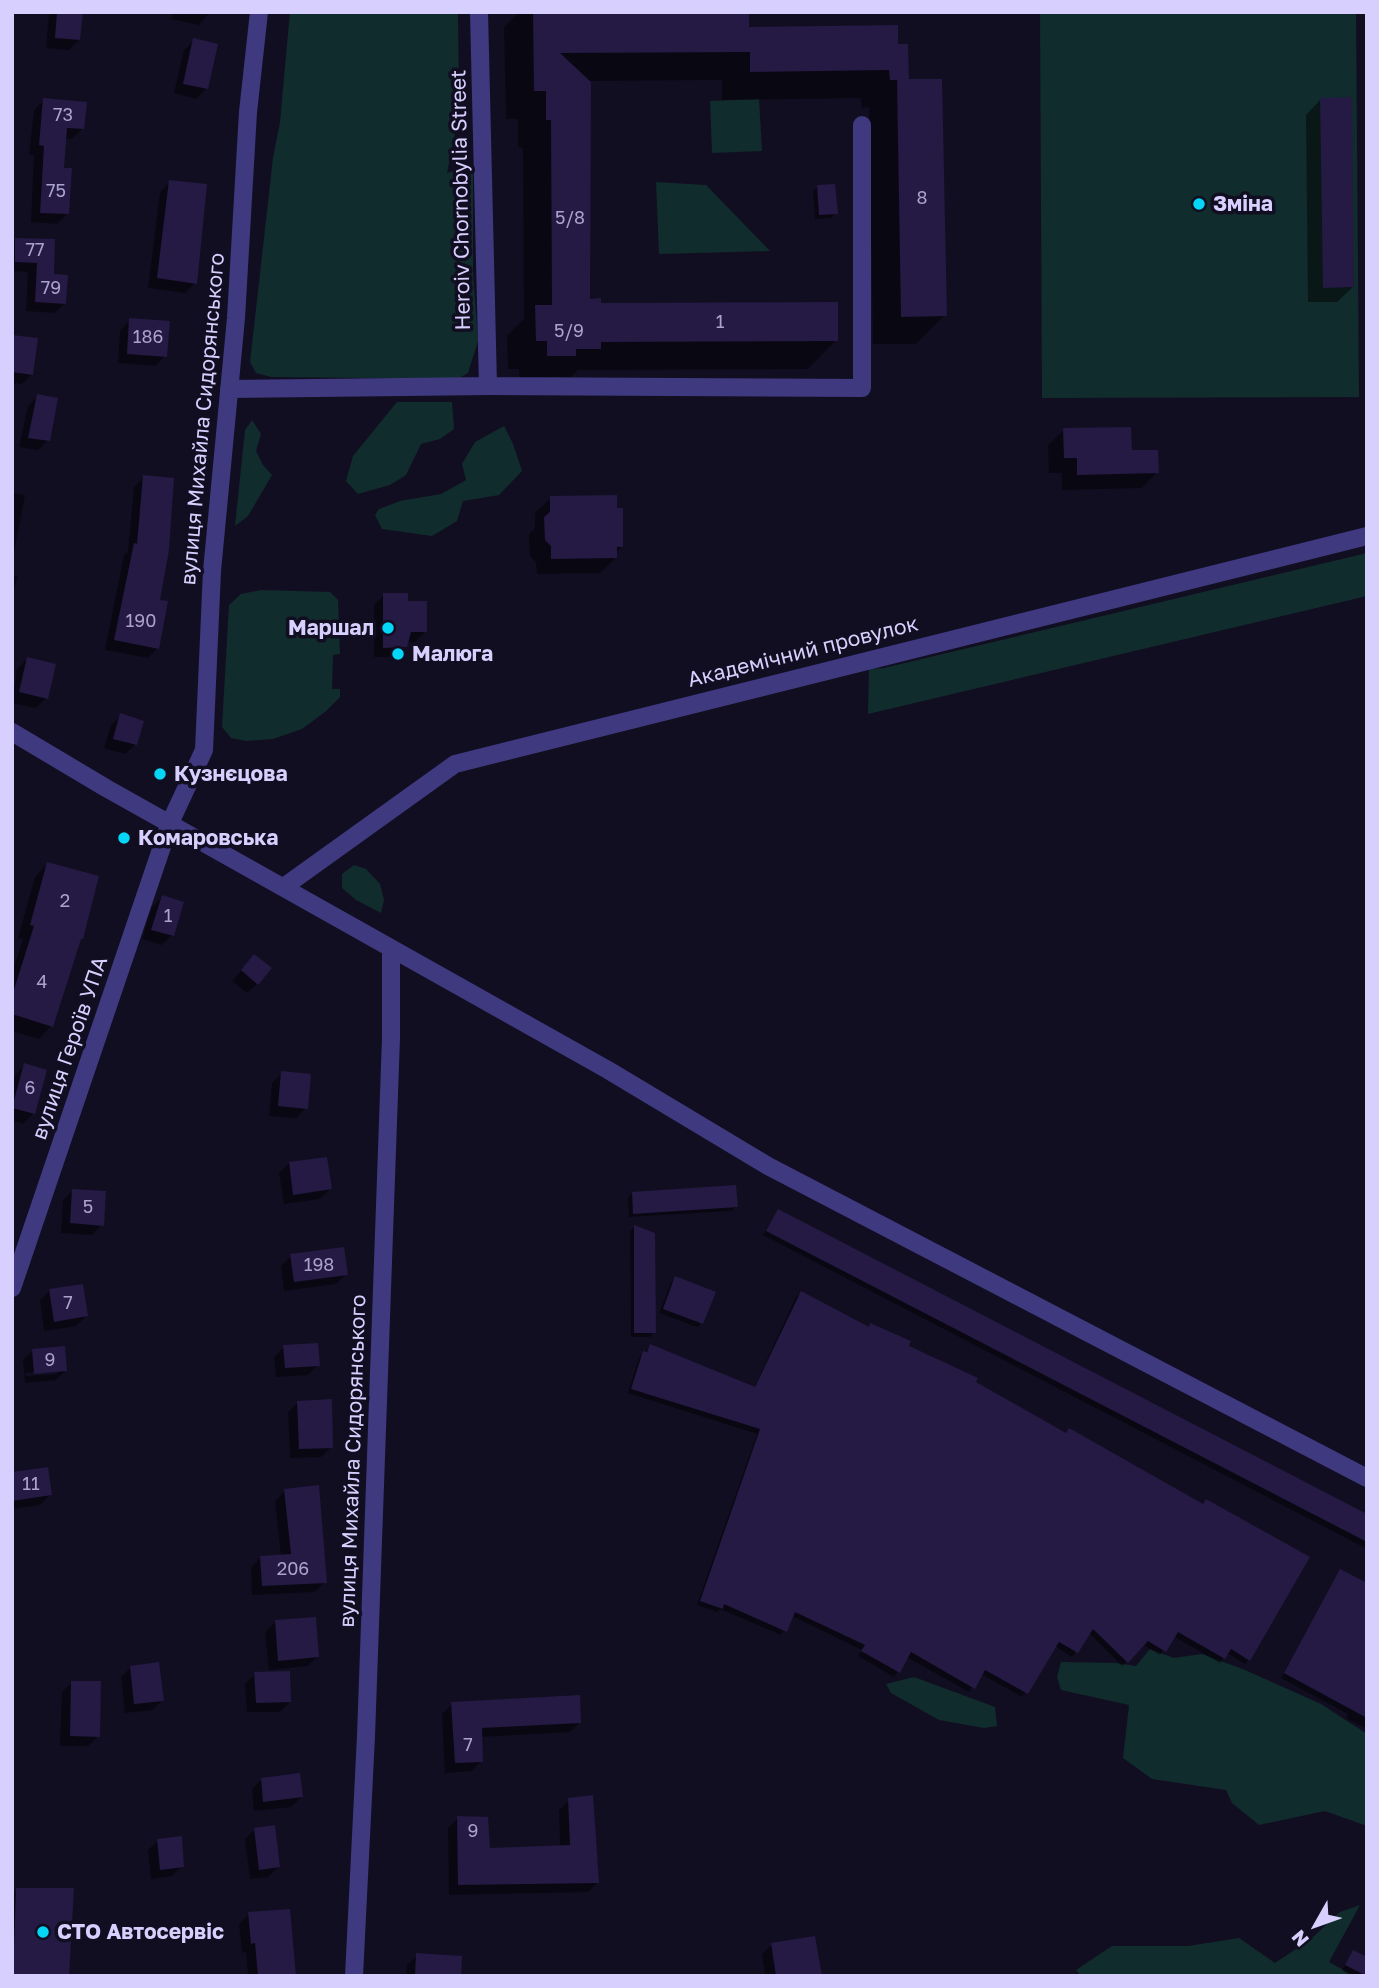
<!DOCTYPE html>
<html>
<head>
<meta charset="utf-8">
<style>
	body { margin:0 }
	#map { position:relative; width:1379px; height:1988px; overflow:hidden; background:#120e22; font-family:"Golos Text",sans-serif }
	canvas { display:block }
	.frame { position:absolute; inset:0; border:14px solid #d7d0fe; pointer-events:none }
	.north { position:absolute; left:1281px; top:1890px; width:70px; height:70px; -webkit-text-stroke:5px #120e22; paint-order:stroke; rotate:230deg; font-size:19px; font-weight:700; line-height:28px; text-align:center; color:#d7d0fe }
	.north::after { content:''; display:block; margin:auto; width:24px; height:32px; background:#d7d0fe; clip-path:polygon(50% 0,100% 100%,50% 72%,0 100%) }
</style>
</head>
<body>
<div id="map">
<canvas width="1379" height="1988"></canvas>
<div class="frame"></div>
<div class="north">N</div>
</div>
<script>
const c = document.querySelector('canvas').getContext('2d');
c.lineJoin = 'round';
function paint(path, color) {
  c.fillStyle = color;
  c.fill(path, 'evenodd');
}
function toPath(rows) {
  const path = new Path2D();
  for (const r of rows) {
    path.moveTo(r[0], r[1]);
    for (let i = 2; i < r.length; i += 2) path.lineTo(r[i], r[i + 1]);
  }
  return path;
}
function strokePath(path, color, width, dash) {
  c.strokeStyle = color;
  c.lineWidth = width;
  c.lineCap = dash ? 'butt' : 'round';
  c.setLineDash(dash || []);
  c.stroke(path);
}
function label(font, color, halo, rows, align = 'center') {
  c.font = font + ' "Golos Text",sans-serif';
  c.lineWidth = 7;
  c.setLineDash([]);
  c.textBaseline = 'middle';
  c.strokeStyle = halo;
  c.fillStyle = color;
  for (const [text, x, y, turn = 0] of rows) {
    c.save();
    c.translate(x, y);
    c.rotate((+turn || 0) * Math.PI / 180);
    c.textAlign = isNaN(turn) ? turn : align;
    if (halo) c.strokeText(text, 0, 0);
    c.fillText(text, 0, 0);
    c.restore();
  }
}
paint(toPath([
	[290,12,458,12,459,114,447,173,473,165,473,272,478,341,468,373,457,379,271,377,256,373,250,362,273,158,280,122],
	[1040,12,1356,12,1359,397,1042,398],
	[759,99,762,151,712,153,710,101],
	[656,182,706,185,770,251,659,254],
	[397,402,452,402,454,429,440,439,421,444,406,475,390,485,358,494,346,481,353,456],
	[252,420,261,434,256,451,263,465,272,475,248,516,235,526,245,430],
	[504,426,513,444,522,471,499,495,463,501,457,521,432,536,382,529,375,515,379,509,400,501,441,494,466,480,462,464,475,442],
	[1367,553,1367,596,868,714,869,669,884,668],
	[261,590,330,592,338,600,340,654,333,655,332,689,340,689,340,697,325,712,302,729,273,739,246,741,231,738,222,727,229,605,241,594],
	[354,865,366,869,380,884,384,900,381,913,356,900,342,888,342,874],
	[1150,1649,1174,1658,1202,1654,1245,1670,1321,1704,1367,1734,1367,1826,1325,1811,1259,1825,1232,1803,1226,1790,1152,1779,1123,1758,1129,1705,1061,1690,1057,1677,1061,1662,1116,1663,1136,1666],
	[914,1677,995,1707,997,1726,984,1728,939,1720,891,1693,886,1684],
	[1360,1905,1329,1962,1354,1976,1081,1976,1076,1970,1112,1946,1188,1946,1239,1938,1275,1963,1311,1939,1340,1912]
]), '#112c2c');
paint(toPath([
	[49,12,81,12,79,40,69,50,46,48],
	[173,12,210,12,199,25,171,19],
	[519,12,748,12,748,29,896,46,908,81,945,315,916,344,873,344,869,107,862,108,861,98,722,100,722,80,589,81,588,300,599,305,836,340,808,369,578,370,571,377,552,377,546,384,519,384,519,369,508,369,507,336,524,319,523,148,518,147,518,119,506,119,504,27],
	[194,40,206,89,196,99,174,93,184,50],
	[1321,99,1353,287,1337,302,1308,302,1306,115],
	[44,100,82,129,72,139,65,138,62,169,67,214,57,224,31,222,34,155,29,155,34,110],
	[170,182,195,283,185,293,148,288,160,192],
	[818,187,836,213,831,218,815,219,813,191],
	[16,239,52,275,65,303,55,313,26,311,28,272,12,271,12,243],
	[130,320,165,356,155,366,118,363,120,330],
	[12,337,32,374,22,384,12,383],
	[38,396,48,440,38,450,19,447,28,406],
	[1064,430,1130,452,1157,472,1142,488,1062,490,1062,473,1049,473,1048,445],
	[144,477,158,601,158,648,148,658,105,650,124,555,128,551,134,487],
	[12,493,25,495,12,563],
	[551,498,622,547,615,553,616,558,600,573,537,574,536,562,530,556,529,534,535,528,535,513],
	[12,575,18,576,12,596],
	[384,595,407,602,425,632,415,642,406,642,405,646,395,657,374,657,374,605],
	[27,659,46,698,36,708,12,703,17,669],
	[121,715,135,745,125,754,104,748,111,725],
	[47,864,51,1026,39,1039,12,1031,12,972,23,939,18,938,35,877],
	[162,897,172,935,162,945,142,939,152,907],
	[245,966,257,984,247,993,232,981],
	[25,1065,45,1071,33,1114,23,1124,12,1120,12,1084,15,1075],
	[282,1073,306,1108,296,1118,269,1116,272,1083],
	[289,1163,330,1189,320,1199,284,1204,279,1173],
	[73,1190,102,1225,92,1235,61,1233,63,1200],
	[632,1193,736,1207,731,1211,629,1217,628,1198],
	[778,1211,1367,1516,1367,1549,763,1235],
	[634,1227,654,1332,650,1337,631,1337,630,1231],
	[291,1256,346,1275,336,1284,284,1291,281,1266],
	[675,1278,702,1323,697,1327,659,1313,671,1283],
	[50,1290,86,1316,76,1326,44,1331,40,1300],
	[801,1293,868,1328,871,1325,974,1382,1249,1659,1245,1664,1227,1653,1220,1663,1173,1636,1160,1655,1142,1644,1122,1666,1089,1633,1072,1657,1055,1646,1022,1697,981,1674,969,1692,907,1657,894,1677,858,1656,862,1650,792,1616,781,1635,720,1609,717,1612,697,1605,757,1434,628,1393,639,1358,650,1346,754,1388,796,1297],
	[284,1347,318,1365,308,1375,276,1377,274,1357],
	[33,1350,66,1370,56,1380,25,1383,23,1360],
	[57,1370,57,1374,26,1376,25,1373],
	[298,1402,331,1447,321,1457,290,1458,288,1412],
	[12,1474,50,1495,40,1505,12,1509],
	[285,1491,325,1582,315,1592,252,1595,251,1567,261,1557,281,1556,275,1501],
	[1340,1571,1367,1585,1367,1729,1346,1718,1348,1714,1281,1678],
	[275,1622,318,1656,308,1666,269,1670,265,1632],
	[131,1667,162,1701,152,1710,125,1713,121,1677],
	[255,1674,290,1702,280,1712,247,1712,245,1684],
	[72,1682,98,1736,88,1746,60,1746,62,1692],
	[452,1704,580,1722,570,1732,480,1737,482,1761,472,1771,445,1773,442,1714],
	[262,1779,301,1797,291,1807,254,1811,252,1789],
	[569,1800,598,1882,588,1892,449,1895,448,1828,458,1818,489,1850,560,1847,559,1810],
	[255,1829,278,1867,268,1877,250,1879,245,1839],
	[158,1840,182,1866,172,1876,151,1879,148,1850],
	[17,1890,67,1976,12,1976,12,1894],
	[249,1914,294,1976,248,1976,246,1952,242,1953,239,1924],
	[772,1945,820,1976,765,1976,762,1954],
	[1354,1952,1367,1976,1351,1976,1342,1970],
	[417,1955,459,1976,406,1976,407,1965]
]), '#0007');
paint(toPath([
	[57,12,83,12,80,40,55,38],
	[533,12,749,12,749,27,898,25,898,44,908,44,909,79,942,79,947,316,901,317,897,80,890,80,889,70,750,72,750,52,560,53,591,82,590,299,601,298,601,303,838,302,838,341,601,342,601,349,576,349,576,356,547,356,547,341,536,341,535,305,552,305,551,120,546,120,546,91,534,91],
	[193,38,218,44,208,89,183,84],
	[1352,97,1354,287,1323,288,1320,98],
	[43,98,87,102,84,129,67,128,64,168,72,168,69,214,40,213,44,146,39,145],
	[169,180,207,184,197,284,157,278],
	[835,184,838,214,819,215,817,185],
	[15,238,55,239,54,274,68,275,66,304,35,302,37,263,15,262],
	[129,318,170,321,167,357,127,354],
	[12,335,38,338,33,375,12,372],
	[37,394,58,398,50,441,28,438],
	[1131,427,1132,450,1158,450,1159,473,1077,475,1077,458,1064,458,1063,428],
	[143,475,174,478,169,550,160,600,168,601,159,649,114,640,134,543,137,544],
	[617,495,617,508,623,508,623,547,617,547,617,558,551,559,551,546,545,540,544,517,550,512,550,496],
	[383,593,408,593,408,601,427,601,427,632,411,632,407,647,383,648],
	[27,657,56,664,48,699,19,692],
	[120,713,144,721,137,745,113,739],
	[47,862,99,876,83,939,81,939,53,1027,12,1014,12,996,34,926,30,925],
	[162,895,184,902,174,936,151,930],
	[254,954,272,968,258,985,241,970],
	[24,1063,47,1070,35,1114,12,1108],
	[281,1071,311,1074,308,1109,278,1106],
	[327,1157,332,1189,293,1195,289,1162],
	[736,1185,738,1207,633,1214,632,1192],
	[72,1189,106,1191,104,1226,70,1223],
	[778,1209,1367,1514,1367,1542,766,1231],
	[634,1225,655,1233,656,1333,634,1333],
	[344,1247,348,1275,294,1282,290,1254],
	[675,1276,716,1292,703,1324,663,1309],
	[83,1284,88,1316,54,1322,49,1289],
	[801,1291,869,1327,870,1323,911,1341,909,1346,978,1378,976,1382,1066,1433,1069,1428,1203,1504,1206,1499,1310,1557,1250,1661,1231,1649,1225,1659,1178,1632,1166,1652,1148,1641,1128,1663,1093,1629,1078,1653,1059,1642,1028,1694,985,1670,975,1689,911,1652,900,1673,861,1651,865,1645,795,1612,787,1632,724,1604,723,1609,700,1601,760,1429,631,1389,643,1351,647,1352,650,1344,755,1387],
	[318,1343,320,1366,285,1368,283,1345],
	[65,1346,67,1371,34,1374,32,1349],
	[332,1399,333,1448,299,1449,297,1401],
	[48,1467,52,1495,12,1501,12,1472],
	[319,1485,327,1583,262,1586,260,1556,291,1554,284,1489],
	[1340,1569,1367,1583,1367,1718,1284,1673],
	[316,1617,319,1657,278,1661,275,1620],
	[159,1662,164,1701,134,1704,130,1666],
	[290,1671,291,1702,256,1703,254,1672],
	[71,1681,101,1681,100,1737,70,1736],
	[580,1695,581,1723,482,1728,483,1762,455,1763,451,1702],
	[300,1773,303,1797,263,1802,261,1778],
	[593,1795,599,1883,458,1885,457,1816,488,1817,490,1848,570,1845,568,1798],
	[275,1825,280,1867,259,1870,254,1828],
	[182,1836,184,1867,160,1870,157,1839],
	[16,1888,74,1888,69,1976,13,1976],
	[290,1909,296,1976,258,1976,255,1943,251,1944,248,1912],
	[815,1936,822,1976,776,1976,771,1943],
	[1353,1950,1367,1957,1367,1976,1345,1965],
	[416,1953,462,1956,461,1976,415,1976]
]), '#241a43');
strokePath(toPath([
	[479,12,488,386],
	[229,389,488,386,862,388,862,125],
	[12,732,106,788,608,1070,768,1166,1367,1478],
	[285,886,455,764,1367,536],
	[12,1288,170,823,204,750,212,571,236,318,248,112,259,12],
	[354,1976,366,1736,391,1038,391,948]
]), '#3f3a80', 18);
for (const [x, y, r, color] of [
	[1199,204,7,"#05d5f6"],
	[388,628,7,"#05d5f6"],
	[398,654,7,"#05d5f6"],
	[160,774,7,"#05d5f6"],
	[124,838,7,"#05d5f6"],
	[43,1932,7,"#05d5f6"]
]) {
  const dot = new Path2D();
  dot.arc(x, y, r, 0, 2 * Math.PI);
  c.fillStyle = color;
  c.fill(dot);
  strokePath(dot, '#120e22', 2.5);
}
label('18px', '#aaa2cf', null, [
	["73",63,115],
	["75",56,191],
	["8",922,198],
	["5/8",570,218],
	["77",35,250],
	["79",51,288],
	["1",720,322],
	["5/9",569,331],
	["186",148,337],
	["190",141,621],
	["2",65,901],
	["1",168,916],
	["4",42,982],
	["6",30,1088],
	["5",88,1207],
	["198",319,1265],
	["7",68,1303],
	["9",50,1360],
	["11",31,1484],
	["206",293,1569],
	["7",468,1745],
	["9",473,1831]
]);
label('21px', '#d7d0fe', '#120e22', [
	["Heroiv Chornobylia Street",461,200,-91],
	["вулиця Михайла Сидорянського",203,419,-85],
	["Академічний провулок",803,652,-14],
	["вулиця Героїв УПА",70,1048,-71],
	["вулиця Михайла Сидорянського",353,1461,-88]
]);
label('bold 21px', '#d7d0fe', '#120e22', [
	["Зміна",1213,204],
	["Маршал",374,628,"right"],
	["Малюга",412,654],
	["Кузнєцова",174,774],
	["Комаровська",138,838],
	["СТО Автосервіс",57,1932]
], 'left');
</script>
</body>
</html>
